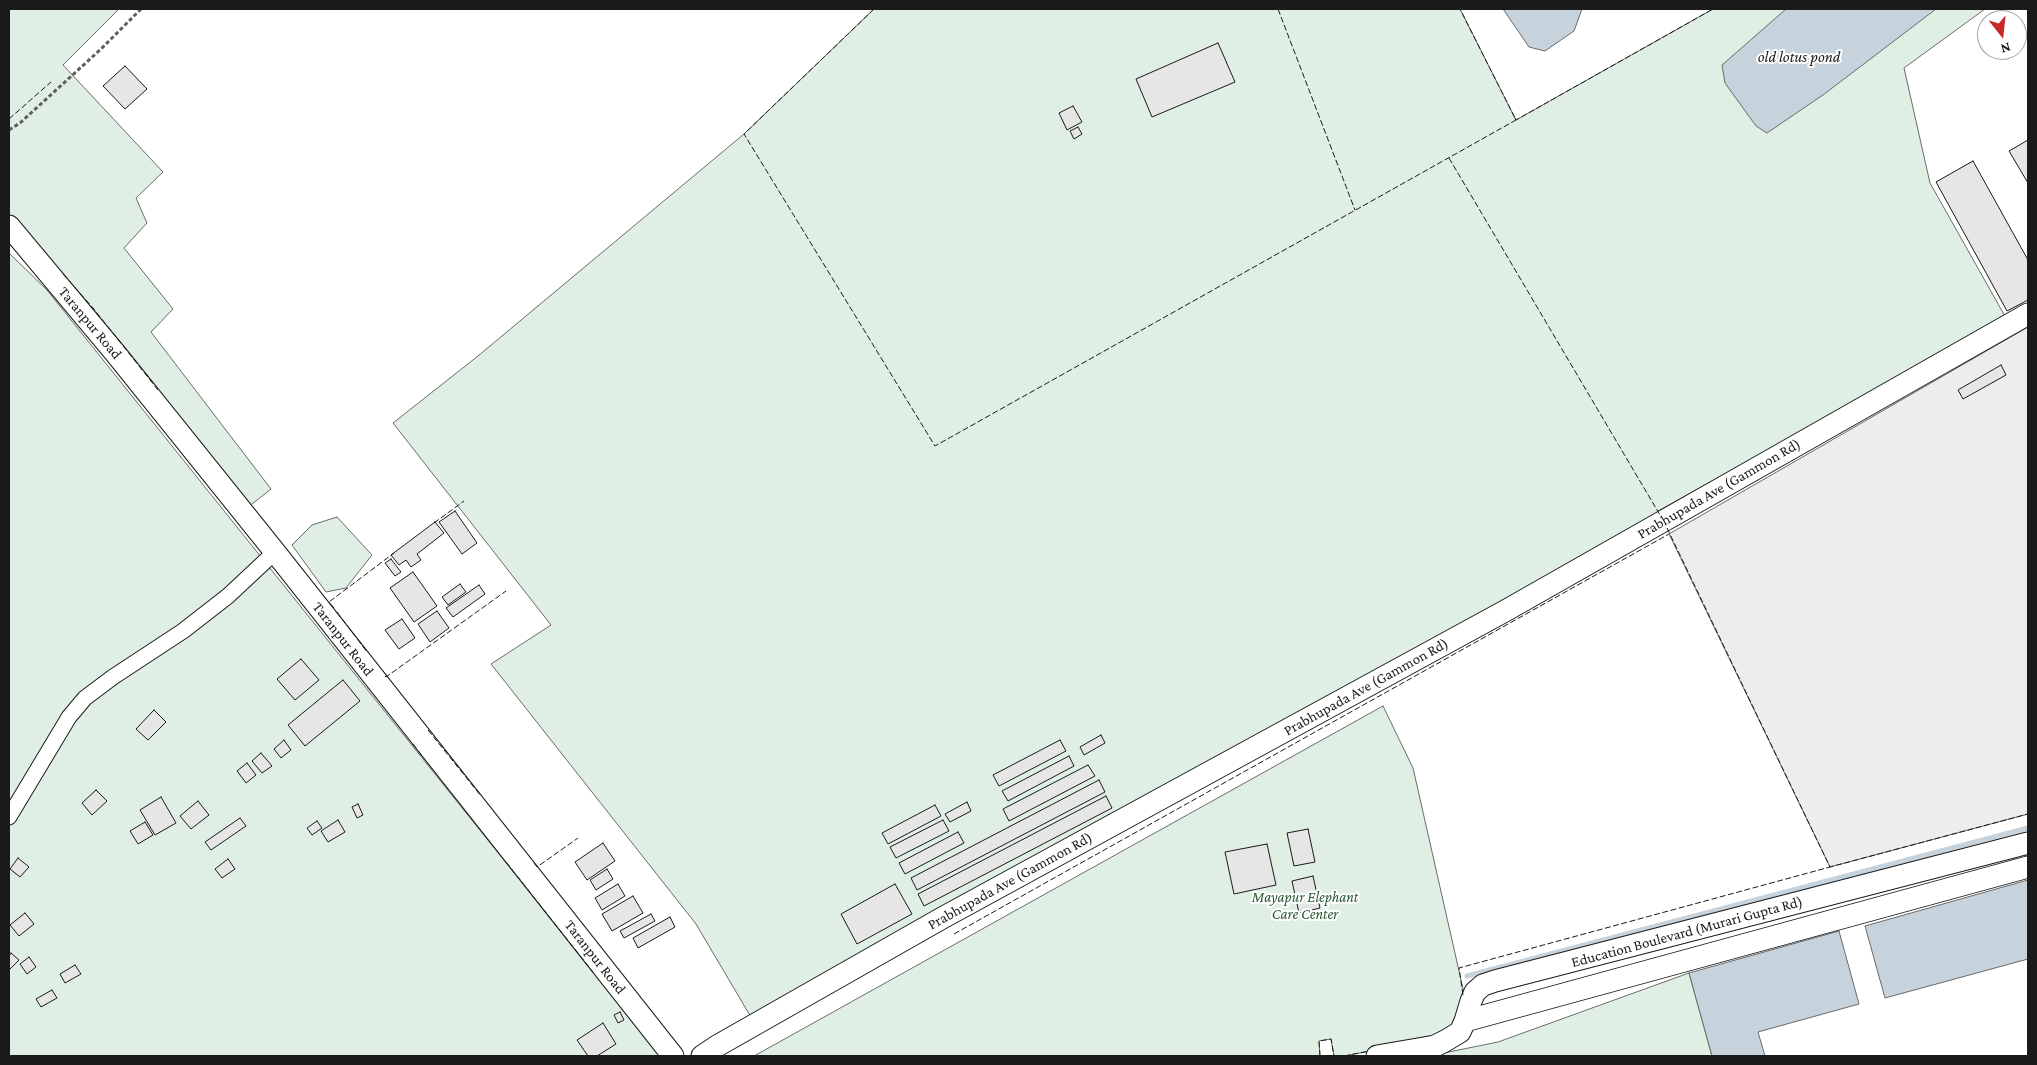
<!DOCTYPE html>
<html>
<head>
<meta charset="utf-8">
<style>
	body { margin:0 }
	#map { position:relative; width:2037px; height:1065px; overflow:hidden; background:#fff; font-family:"Crimson Pro",serif }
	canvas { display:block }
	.frame { position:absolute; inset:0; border:10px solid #1a1a1a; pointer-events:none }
	.north { position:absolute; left:1977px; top:10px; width:50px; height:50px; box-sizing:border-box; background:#fff; border:1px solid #a3a3a3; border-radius:50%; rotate:164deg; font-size:14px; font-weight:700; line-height:20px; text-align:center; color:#1a1a1a }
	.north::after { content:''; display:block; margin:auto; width:18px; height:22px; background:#c62828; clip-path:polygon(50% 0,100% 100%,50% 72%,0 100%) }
</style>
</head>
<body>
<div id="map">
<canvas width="2037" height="1065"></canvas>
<div class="frame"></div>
<div class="north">N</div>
</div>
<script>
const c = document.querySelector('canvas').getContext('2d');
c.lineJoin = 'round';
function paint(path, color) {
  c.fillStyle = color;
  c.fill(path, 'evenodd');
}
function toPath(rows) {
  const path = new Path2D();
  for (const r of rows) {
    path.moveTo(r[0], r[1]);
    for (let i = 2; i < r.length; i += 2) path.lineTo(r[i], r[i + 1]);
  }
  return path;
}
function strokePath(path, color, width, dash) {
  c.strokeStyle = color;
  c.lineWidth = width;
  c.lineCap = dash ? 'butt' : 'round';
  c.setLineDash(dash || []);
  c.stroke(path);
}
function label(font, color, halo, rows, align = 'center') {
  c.font = font + ' "Crimson Pro",serif';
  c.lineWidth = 4;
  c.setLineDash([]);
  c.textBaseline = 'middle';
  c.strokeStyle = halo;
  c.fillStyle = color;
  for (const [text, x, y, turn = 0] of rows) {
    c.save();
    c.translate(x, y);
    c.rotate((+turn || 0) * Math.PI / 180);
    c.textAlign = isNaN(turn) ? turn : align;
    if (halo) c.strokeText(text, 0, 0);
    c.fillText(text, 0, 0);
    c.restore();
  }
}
const green = toPath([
	[9,9,119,9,63,65,163,172,136,198,147,223,124,248,173,309,151,332,271,489,247,508,9,214,9,9],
	[874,9,1460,9,1516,120,1713,9,1985,9,1904,68,1930,183,2006,318,1658,511,1664,521,755,1024,696,924,491,664,551,625,393,423,478,356,744,134,874,9],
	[9,253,47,290,661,1056,9,1056,9,253],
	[337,517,372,555,346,588,326,592,292,545,312,525,337,517],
	[1383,706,1413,768,1464,993,1452,1029,1435,1039,1344,1056,1334,1056,1331,1039,1319,1041,1320,1056,754,1056,1383,706],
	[1689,973,1712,1056,1429,1056,1498,1042,1689,973]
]);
paint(green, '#e0efe3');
strokePath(green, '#6a6a6a', 1);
const parking = toPath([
	[2028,327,2028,814,1830,867,1669,534,2028,327]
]);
paint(parking, '#ededed');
strokePath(parking, '#6a6a6a', 1);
const water = toPath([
	[1503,9,1582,9,1574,31,1545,51,1529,47,1503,9],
	[1786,9,1936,9,1823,95,1767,133,1756,126,1725,83,1722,65,1786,9],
	[2028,880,2028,959,1885,998,1865,926,2028,880],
	[1839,931,1859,1004,1758,1032,1765,1056,1712,1056,1689,973,1839,931]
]);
paint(water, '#c6d2dc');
strokePath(water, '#6a6a6a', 1);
strokePath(toPath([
	[1467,976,2028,828]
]), '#c6d2dc', 5);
const building = toPath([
	[1218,43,1235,82,1152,117,1136,79,1218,43],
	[125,66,147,89,125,109,103,86,125,66],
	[1073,106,1082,122,1067,130,1059,113,1073,106],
	[1078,127,1082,134,1074,139,1070,131,1078,127],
	[2028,140,2028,183,2009,151,2028,140],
	[1973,161,2028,260,2028,300,2007,311,1936,182,1973,161],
	[2001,365,2006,375,1963,399,1958,390,2001,365],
	[455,511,477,543,462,554,439,522,455,511],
	[435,522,444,533,417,554,421,560,411,567,406,560,399,565,391,555,435,522],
	[391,559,401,572,395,576,385,563,391,559],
	[413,572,437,606,414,622,390,588,413,572],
	[460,584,466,592,448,605,442,597,460,584],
	[479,585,485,594,453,617,446,608,479,585],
	[437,611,449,628,430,642,418,624,437,611],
	[402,619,415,638,399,649,385,630,402,619],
	[301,659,319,680,295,700,277,679,301,659],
	[343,680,360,701,305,746,288,725,343,680],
	[154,710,166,722,148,740,136,729,154,710],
	[1101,735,1105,743,1084,755,1080,747,1101,735],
	[284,740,291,750,281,758,274,749,284,740],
	[1060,740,1066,751,999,786,993,775,1060,740],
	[261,753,272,766,262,773,252,761,261,753],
	[1069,756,1074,766,1008,801,1002,791,1069,756],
	[247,763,256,775,246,783,237,771,247,763],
	[1088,765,1095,776,1009,821,1003,809,1088,765],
	[1099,780,1105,792,917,890,911,878,1099,780],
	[96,790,107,801,92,815,82,803,96,790],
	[1106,796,1112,808,924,906,918,894,1106,796],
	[161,797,176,823,155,835,140,810,161,797],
	[198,801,209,815,191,829,180,816,198,801],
	[967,802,971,811,950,822,945,814,967,802],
	[358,804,363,815,357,818,352,807,358,804],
	[935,805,941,816,888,844,882,833,935,805],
	[240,818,246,826,211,850,205,842,240,818],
	[338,820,345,832,328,842,321,831,338,820],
	[943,820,949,831,896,858,890,847,943,820],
	[317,821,322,828,312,835,307,828,317,821],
	[145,822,153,835,138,844,130,831,145,822],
	[1308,829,1315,862,1294,866,1287,833,1308,829],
	[958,832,964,843,905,874,899,863,958,832],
	[603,843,615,861,587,880,575,862,603,843],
	[1267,844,1276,885,1234,894,1225,852,1267,844],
	[18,858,29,867,20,877,10,869,18,858],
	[228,859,235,869,222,878,215,869,228,859],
	[607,869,613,879,596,890,590,880,607,869],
	[1313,876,1320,908,1299,913,1292,881,1313,876],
	[618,884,625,896,602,910,595,898,618,884],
	[895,884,912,914,857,944,841,914,895,884],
	[633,896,643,913,612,931,602,914,633,896],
	[25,913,34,924,19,936,10,925,25,913],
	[651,914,655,921,624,938,620,931,651,914],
	[670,917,675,927,638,948,633,938,670,917],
	[11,953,19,960,10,969,9,967,9,956,11,953],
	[29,957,36,967,27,974,20,964,29,957],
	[75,965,81,974,65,983,60,974,75,965],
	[52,990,57,998,41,1007,36,999,52,990],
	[620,1012,624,1020,618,1023,614,1015,620,1012],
	[603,1023,616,1044,597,1056,588,1056,577,1040,603,1023]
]);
paint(building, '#e6e6e6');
strokePath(building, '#1a1a1a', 1);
const street = toPath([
	[9,817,69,717,85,698,113,677,183,631,228,596,275,552]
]);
const secondary = toPath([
	[9,226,116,354,275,552,673,1056],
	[1465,1021,2028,867],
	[702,1056,717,1046,944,917,1505,611,2028,314],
	[1377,1056,1435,1046,1445,1041,1460,1032,1465,1021,1471,1001,1475,992,1483,985,1495,981,2028,843]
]);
strokePath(street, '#1a1a1a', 17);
strokePath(secondary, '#1a1a1a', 23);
strokePath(toPath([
	[9,130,20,123,101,49,141,9]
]), '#5f5f5f', 3, [4, 2.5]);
strokePath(street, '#fff', 15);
strokePath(secondary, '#fff', 21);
strokePath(toPath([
	[874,9,744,134,935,446,1516,120,1460,9],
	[1278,9,1355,210],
	[1515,118,1516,120,1713,9],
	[9,119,51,82],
	[1449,158,1660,515],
	[63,274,93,308,158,390],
	[434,523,464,501],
	[1667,528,1830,867,2028,814],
	[334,608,329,602,394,553],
	[337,612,367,652],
	[385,676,386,677,506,591],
	[428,730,481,796],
	[413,744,422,756],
	[506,862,593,972],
	[534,863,537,867,578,838],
	[954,934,1669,534],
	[1463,995,1459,968,1830,867],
	[1320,1056,1319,1041,1331,1039,1334,1056],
	[1344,1056,1369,1051]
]), '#1a1a1a', 1, [6, 2.5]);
label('15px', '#1a1a1a', '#fff', [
	["Taranpur Road",90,323,50],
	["Prabhupada Ave (Gammon Rd)",1719,489,-30],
	["Taranpur Road",343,639,52],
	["Prabhupada Ave (Gammon Rd)",1366,687,-29],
	["Prabhupada Ave (Gammon Rd)",1010,881,-29],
	["Education Boulevard (Murari Gupta Rd)",1687,932,-15],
	["Taranpur Road",595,957,52]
]);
label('italic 15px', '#2b5a34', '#fff', [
	["Mayapur Elephant",1305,897],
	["Care Center",1305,914]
]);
label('italic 16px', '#1a1a1a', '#fff', [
	["old lotus pond",1799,57]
]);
</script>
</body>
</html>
